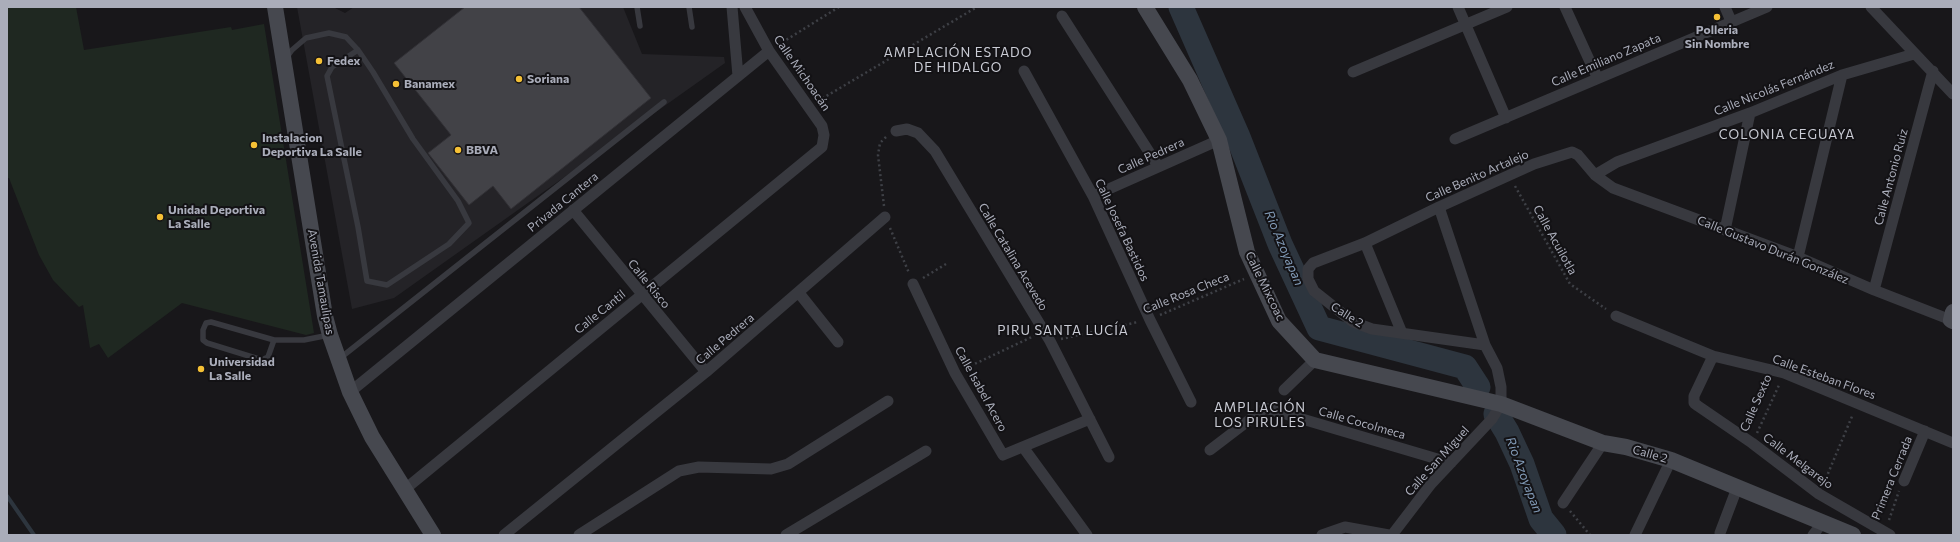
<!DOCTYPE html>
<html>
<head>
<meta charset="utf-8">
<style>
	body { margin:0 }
	#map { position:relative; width:1960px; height:542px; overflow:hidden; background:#18171a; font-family:Commissioner,sans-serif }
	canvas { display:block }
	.frame { position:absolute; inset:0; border:8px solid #aaadba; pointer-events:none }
</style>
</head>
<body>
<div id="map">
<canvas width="1960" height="542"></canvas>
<div class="frame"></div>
</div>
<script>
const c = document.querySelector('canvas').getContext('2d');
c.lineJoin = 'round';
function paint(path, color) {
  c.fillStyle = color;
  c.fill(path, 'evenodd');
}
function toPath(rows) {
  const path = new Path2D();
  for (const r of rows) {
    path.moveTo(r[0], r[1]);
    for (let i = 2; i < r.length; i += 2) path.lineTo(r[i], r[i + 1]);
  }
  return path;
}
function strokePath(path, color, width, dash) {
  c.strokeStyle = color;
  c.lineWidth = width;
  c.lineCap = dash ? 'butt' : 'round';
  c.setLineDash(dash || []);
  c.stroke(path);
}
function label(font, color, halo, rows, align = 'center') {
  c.font = font + ' Commissioner,sans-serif';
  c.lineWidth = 4;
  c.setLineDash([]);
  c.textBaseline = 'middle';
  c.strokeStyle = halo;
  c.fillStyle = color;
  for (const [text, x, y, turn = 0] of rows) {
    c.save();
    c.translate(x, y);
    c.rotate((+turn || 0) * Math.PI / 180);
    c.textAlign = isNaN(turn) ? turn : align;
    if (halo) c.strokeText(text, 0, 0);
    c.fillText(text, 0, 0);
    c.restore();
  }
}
paint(toPath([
	[297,7,333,7,345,13,354,7,623,7,642,54,724,57,725,63,394,298,352,309]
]), '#242327');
paint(toPath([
	[7,7,76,7,84,50,231,27,232,30,264,24,314,333,306,335,182,303,108,358,99,344,90,348,83,305,79,307,53,280,39,255,9,178,7,178]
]), '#1f2821');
strokePath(toPath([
	[7,496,34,535]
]), '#2d353e', 4);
strokePath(toPath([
	[1181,7,1238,137,1280,244,1319,328,1465,367,1478,387],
	[1496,414,1507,432,1522,464,1541,519,1554,535]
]), '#2d353e', 25);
const building = toPath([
	[465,7,579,7,651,98,511,209,493,186,469,205,428,153,451,135,394,63,465,7]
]);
paint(building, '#424247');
strokePath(building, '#323136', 1);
strokePath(toPath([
	[778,45,839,7],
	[818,101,977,7],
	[1515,186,1570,284,1606,309],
	[884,206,878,155,880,143,887,136],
	[890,228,909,273],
	[923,278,946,264],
	[1160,315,1244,279],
	[1061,339,1138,322],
	[966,368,1034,336],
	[1757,433,1780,383],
	[1824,483,1853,414],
	[1570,511,1590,535],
	[1889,520,1899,491]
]), '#3e4046', 2.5, [2, 3]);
strokePath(toPath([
	[637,7,640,26],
	[689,7,692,27],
	[287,57,292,50,306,38,329,33,346,37,358,50,373,72,413,139,458,201,469,223,449,244,387,285,367,281,358,227,327,76,332,67,358,50],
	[274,340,268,357,262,360,207,343,203,340,203,330,206,323,211,322,274,340,304,340,329,335],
	[339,359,664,102]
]), '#38393f', 5.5);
strokePath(toPath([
	[732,7,738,76],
	[1458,7,1506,118],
	[1565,7,1597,77],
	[1725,7,1731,21],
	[1871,7,1953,94],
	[1062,16,1158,166],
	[1024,71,1093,196,1150,320,1191,402],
	[1353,72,1507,7],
	[896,131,907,129,918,133,935,151,1050,341,1109,457],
	[1455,139,1767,7],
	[1595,175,1617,162,1750,113,1842,75,1914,54],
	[1093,196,1219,140],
	[1439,207,1485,345],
	[573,210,706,372],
	[1725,230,1750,113],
	[1365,243,1402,333],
	[1798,257,1842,75],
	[913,284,955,373,1003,455,1090,419],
	[1874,290,1933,71],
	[799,293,838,342],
	[1616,316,1713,356,1784,373,1953,443],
	[1713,356,1694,396,1694,403,1698,406,1752,443,1819,494,1890,535],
	[1284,390,1315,360],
	[350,392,769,51],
	[1023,447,1087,535],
	[1210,450,1265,408,1451,463],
	[1904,481,1925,431],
	[404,490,822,147,824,135,822,126,769,51,745,7],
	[1563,503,1603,443],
	[1720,533,1737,488],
	[504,535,706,372,885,217],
	[579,535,679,471,699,467,771,469,788,464,888,401],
	[786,535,926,451],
	[1322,535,1345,527,1389,535],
	[1392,535,1431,484,1492,419,1501,404,1501,387,1497,368,1485,345,1372,329,1353,322,1314,291,1308,279,1308,269,1313,263,1365,243,1439,207,1534,164,1572,152,1578,155,1595,175,1613,188,1798,257,1874,290,1951,320],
	[1635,535,1671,460],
	[1813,535,1823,522]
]), '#38393f', 11);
strokePath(toPath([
	[275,7,325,316,330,335,350,392,372,437,433,535],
	[1145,7,1190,80,1219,140,1247,252,1279,321,1315,360,1501,404,1603,443,1626,447,1671,460,1853,535],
	[1953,312,1951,320,1953,321]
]), '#46484f', 16);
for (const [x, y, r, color] of [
	[1717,17,4,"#f5c035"],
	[319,61,4,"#f5c035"],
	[519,79,4,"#f5c035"],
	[396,84,4,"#f5c035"],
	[254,145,4,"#f5c035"],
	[458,150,4,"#f5c035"],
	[160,217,4,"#f5c035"],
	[201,369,4,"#f5c035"]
]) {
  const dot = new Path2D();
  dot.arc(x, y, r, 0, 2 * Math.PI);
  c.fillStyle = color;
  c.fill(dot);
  strokePath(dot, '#131215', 1.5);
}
label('bold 12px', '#aaadba', '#131215', [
	["Polleria",1717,30,"center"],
	["Sin Nombre",1717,44,"center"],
	["Fedex",327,61],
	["Soriana",527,79],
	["Banamex",404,84],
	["Instalacion",262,138],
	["Deportiva La Salle",262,152],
	["BBVA",466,150],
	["Unidad Deportiva",168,210],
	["La Salle",168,224],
	["Universidad",209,362],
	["La Salle",209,376]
], 'left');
label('12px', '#aaadba', '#131215', [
	["Calle Emiliano Zapata",1606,60,-23],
	["Calle Michoacán",802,73,55],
	["Calle Nicolás Fernández",1774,88,-22],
	["Calle Pedrera",1151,156,-24],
	["Calle Benito Artalejo",1477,176,-24],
	["Calle Antonio Ruiz",1891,177,-75],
	["Privada Cantera",563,202,-39],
	["Calle Josefa Bastidos",1122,230,65],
	["Calle Acuilotla",1555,240,61],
	["Calle Gustavo Durán González",1773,250,22],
	["Calle Catalina Acevedo",1013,257,59],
	["Avenida Tamaulipas",321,282,80],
	["Calle Risco",649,284,51],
	["Calle Mixcoac",1265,286,64],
	["Calle Rosa Checa",1186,293,-22],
	["Calle Cantil",600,312,-39],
	["Calle 2",1347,315,32],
	["Calle Pedrera",725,339,-40],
	["Calle Esteban Flores",1824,377,20],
	["Calle Isabel Acero",981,389,61],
	["Calle Sexto",1756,403,-66],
	["Calle Cocolmeca",1362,423,16],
	["Calle 2",1650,454,16],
	["Calle San Miguel",1437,461,-48],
	["Calle Melgarejo",1798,461,37],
	["Primera Cerrada",1892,478,-68]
]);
c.letterSpacing = '1px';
label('13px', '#cbcdd6', '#131215', [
	["AMPLACIÓN ESTADO",958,53],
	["DE HIDALGO",958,68],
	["COLONIA CEGUAYA",1787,135],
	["PIRU SANTA LUCÍA",1063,331],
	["AMPLIACIÓN",1260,408],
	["LOS PIRULES",1260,423]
]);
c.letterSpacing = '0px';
label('italic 13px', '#8099b5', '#131215', [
	["Rio Azoyapan",1284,248,67],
	["Rio Azoyapan",1524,475,69]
]);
</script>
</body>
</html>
